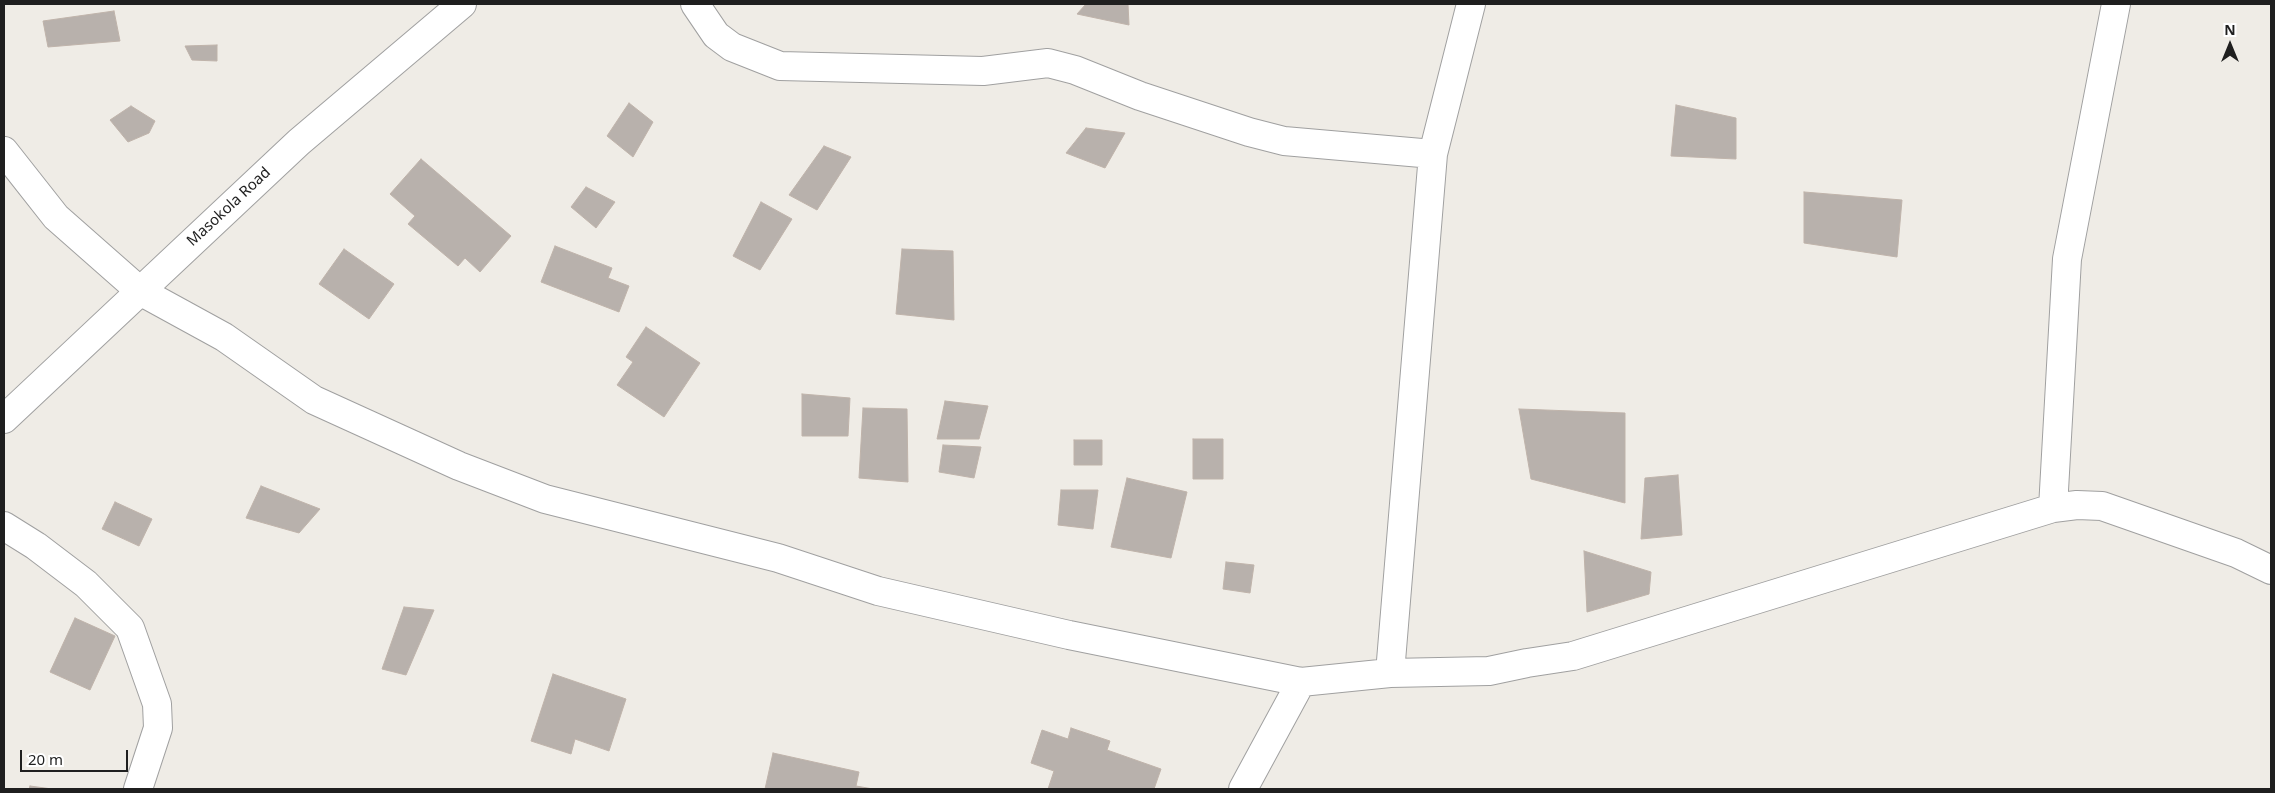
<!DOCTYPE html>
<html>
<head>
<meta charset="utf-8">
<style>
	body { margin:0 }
	#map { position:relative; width:2275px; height:793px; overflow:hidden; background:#efece6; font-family:"Noto Sans",sans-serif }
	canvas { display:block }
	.frame { position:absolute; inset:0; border:5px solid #1f1f1f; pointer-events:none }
	.north { position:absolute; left:2205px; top:20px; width:50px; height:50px; -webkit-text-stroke:4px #fff; paint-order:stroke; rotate:0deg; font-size:14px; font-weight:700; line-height:20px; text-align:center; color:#1f1f1f }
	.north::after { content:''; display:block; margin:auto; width:18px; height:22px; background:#1f1f1f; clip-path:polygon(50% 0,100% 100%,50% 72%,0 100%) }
	.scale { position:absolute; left:20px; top:750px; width:108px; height:22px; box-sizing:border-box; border:2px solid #1f1f1f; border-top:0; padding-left:6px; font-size:15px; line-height:18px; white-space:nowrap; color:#1f1f1f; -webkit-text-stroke:4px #fff; paint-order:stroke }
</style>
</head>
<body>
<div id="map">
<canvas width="2275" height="793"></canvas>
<div class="frame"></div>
<div class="north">N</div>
<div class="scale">20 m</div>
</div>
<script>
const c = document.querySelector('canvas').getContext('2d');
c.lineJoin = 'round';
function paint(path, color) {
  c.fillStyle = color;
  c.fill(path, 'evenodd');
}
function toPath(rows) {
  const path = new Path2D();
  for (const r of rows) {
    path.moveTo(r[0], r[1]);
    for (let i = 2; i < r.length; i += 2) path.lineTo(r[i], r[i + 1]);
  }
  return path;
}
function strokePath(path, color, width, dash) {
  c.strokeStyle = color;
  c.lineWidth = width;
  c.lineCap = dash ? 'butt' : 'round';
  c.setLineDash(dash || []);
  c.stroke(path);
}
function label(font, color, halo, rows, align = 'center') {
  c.font = font + ' "Noto Sans",sans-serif';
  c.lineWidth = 4;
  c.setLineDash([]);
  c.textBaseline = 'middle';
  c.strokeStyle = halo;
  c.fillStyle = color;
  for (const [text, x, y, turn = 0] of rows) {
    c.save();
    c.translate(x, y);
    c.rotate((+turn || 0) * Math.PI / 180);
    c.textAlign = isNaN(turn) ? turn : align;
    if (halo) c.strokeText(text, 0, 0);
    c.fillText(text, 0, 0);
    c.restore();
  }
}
const building = toPath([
	[1086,4,1128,4,1129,25,1077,14,1086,4],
	[114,11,120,41,48,47,43,21,114,11],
	[217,45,217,61,192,60,185,46,217,45],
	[629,103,653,122,633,157,607,136,629,103],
	[1676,105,1736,118,1736,159,1671,156,1676,105],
	[131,106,155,121,149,133,128,142,110,120,131,106],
	[1086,128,1125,133,1105,168,1066,153,1086,128],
	[824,146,851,157,817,210,789,195,824,146],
	[421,159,511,236,480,272,465,258,458,266,408,224,415,216,390,194,421,159],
	[586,187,615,202,596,228,571,207,586,187],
	[1804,192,1902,200,1897,257,1804,243,1804,192],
	[761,202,792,219,760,270,733,256,761,202],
	[555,246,612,268,608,278,629,286,619,312,541,282,555,246],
	[344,249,394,284,369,319,319,284,344,249],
	[902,249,953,251,954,320,896,314,902,249],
	[646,327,700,363,664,417,617,385,633,362,626,357,646,327],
	[802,394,850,398,848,436,802,436,802,394],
	[945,401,988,406,979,439,937,439,945,401],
	[863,408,907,409,908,482,859,478,863,408],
	[1519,409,1625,413,1625,503,1531,479,1519,409],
	[1193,439,1223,439,1223,479,1193,479,1193,439],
	[1074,440,1102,440,1102,465,1074,465,1074,440],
	[943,445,981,447,974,478,939,472,943,445],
	[1678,475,1682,535,1641,539,1645,478,1678,475],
	[1127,478,1187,492,1171,558,1111,547,1127,478],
	[261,486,320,509,299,533,246,518,261,486],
	[1061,490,1098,490,1093,529,1058,525,1061,490],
	[115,502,152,519,139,546,102,529,115,502],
	[1584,551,1651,572,1649,594,1587,612,1584,551],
	[1226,562,1254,565,1250,593,1223,589,1226,562],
	[404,607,434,610,406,675,382,669,404,607],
	[75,618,115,636,90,690,50,672,75,618],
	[553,674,626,699,609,751,575,739,571,754,531,741,553,674],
	[1071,728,1110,741,1107,750,1161,769,1154,789,1048,789,1054,771,1031,763,1042,730,1068,739,1071,728],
	[773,753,859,772,856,786,873,789,765,789,773,753],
	[30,786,52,789,29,789,30,786]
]);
paint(building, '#b8b1ac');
strokePath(building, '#bfb3aa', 1);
const minor = toPath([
	[695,4,716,35,732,47,780,66,983,71,1048,63,1075,70,1140,96,1249,132,1284,141,1433,154],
	[4,151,56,217,140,291,224,337,314,400,459,466,545,499,778,558,878,591,1069,635,1301,682,1390,673,1489,671,1527,663,1573,656,2053,508,2077,505,2102,506,2236,553,2271,570],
	[4,419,299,142,462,4],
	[2053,508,2067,259,2116,4],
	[4,526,36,546,86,584,130,628,157,704,158,728,138,789],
	[1390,673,1433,154,1471,4],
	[1243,789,1301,682]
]);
strokePath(minor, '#a0a0a0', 30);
strokePath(minor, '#fff', 28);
label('15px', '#1f1f1f', '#fff', [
	["Masokola Road",229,207,-43]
]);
</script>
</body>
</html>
